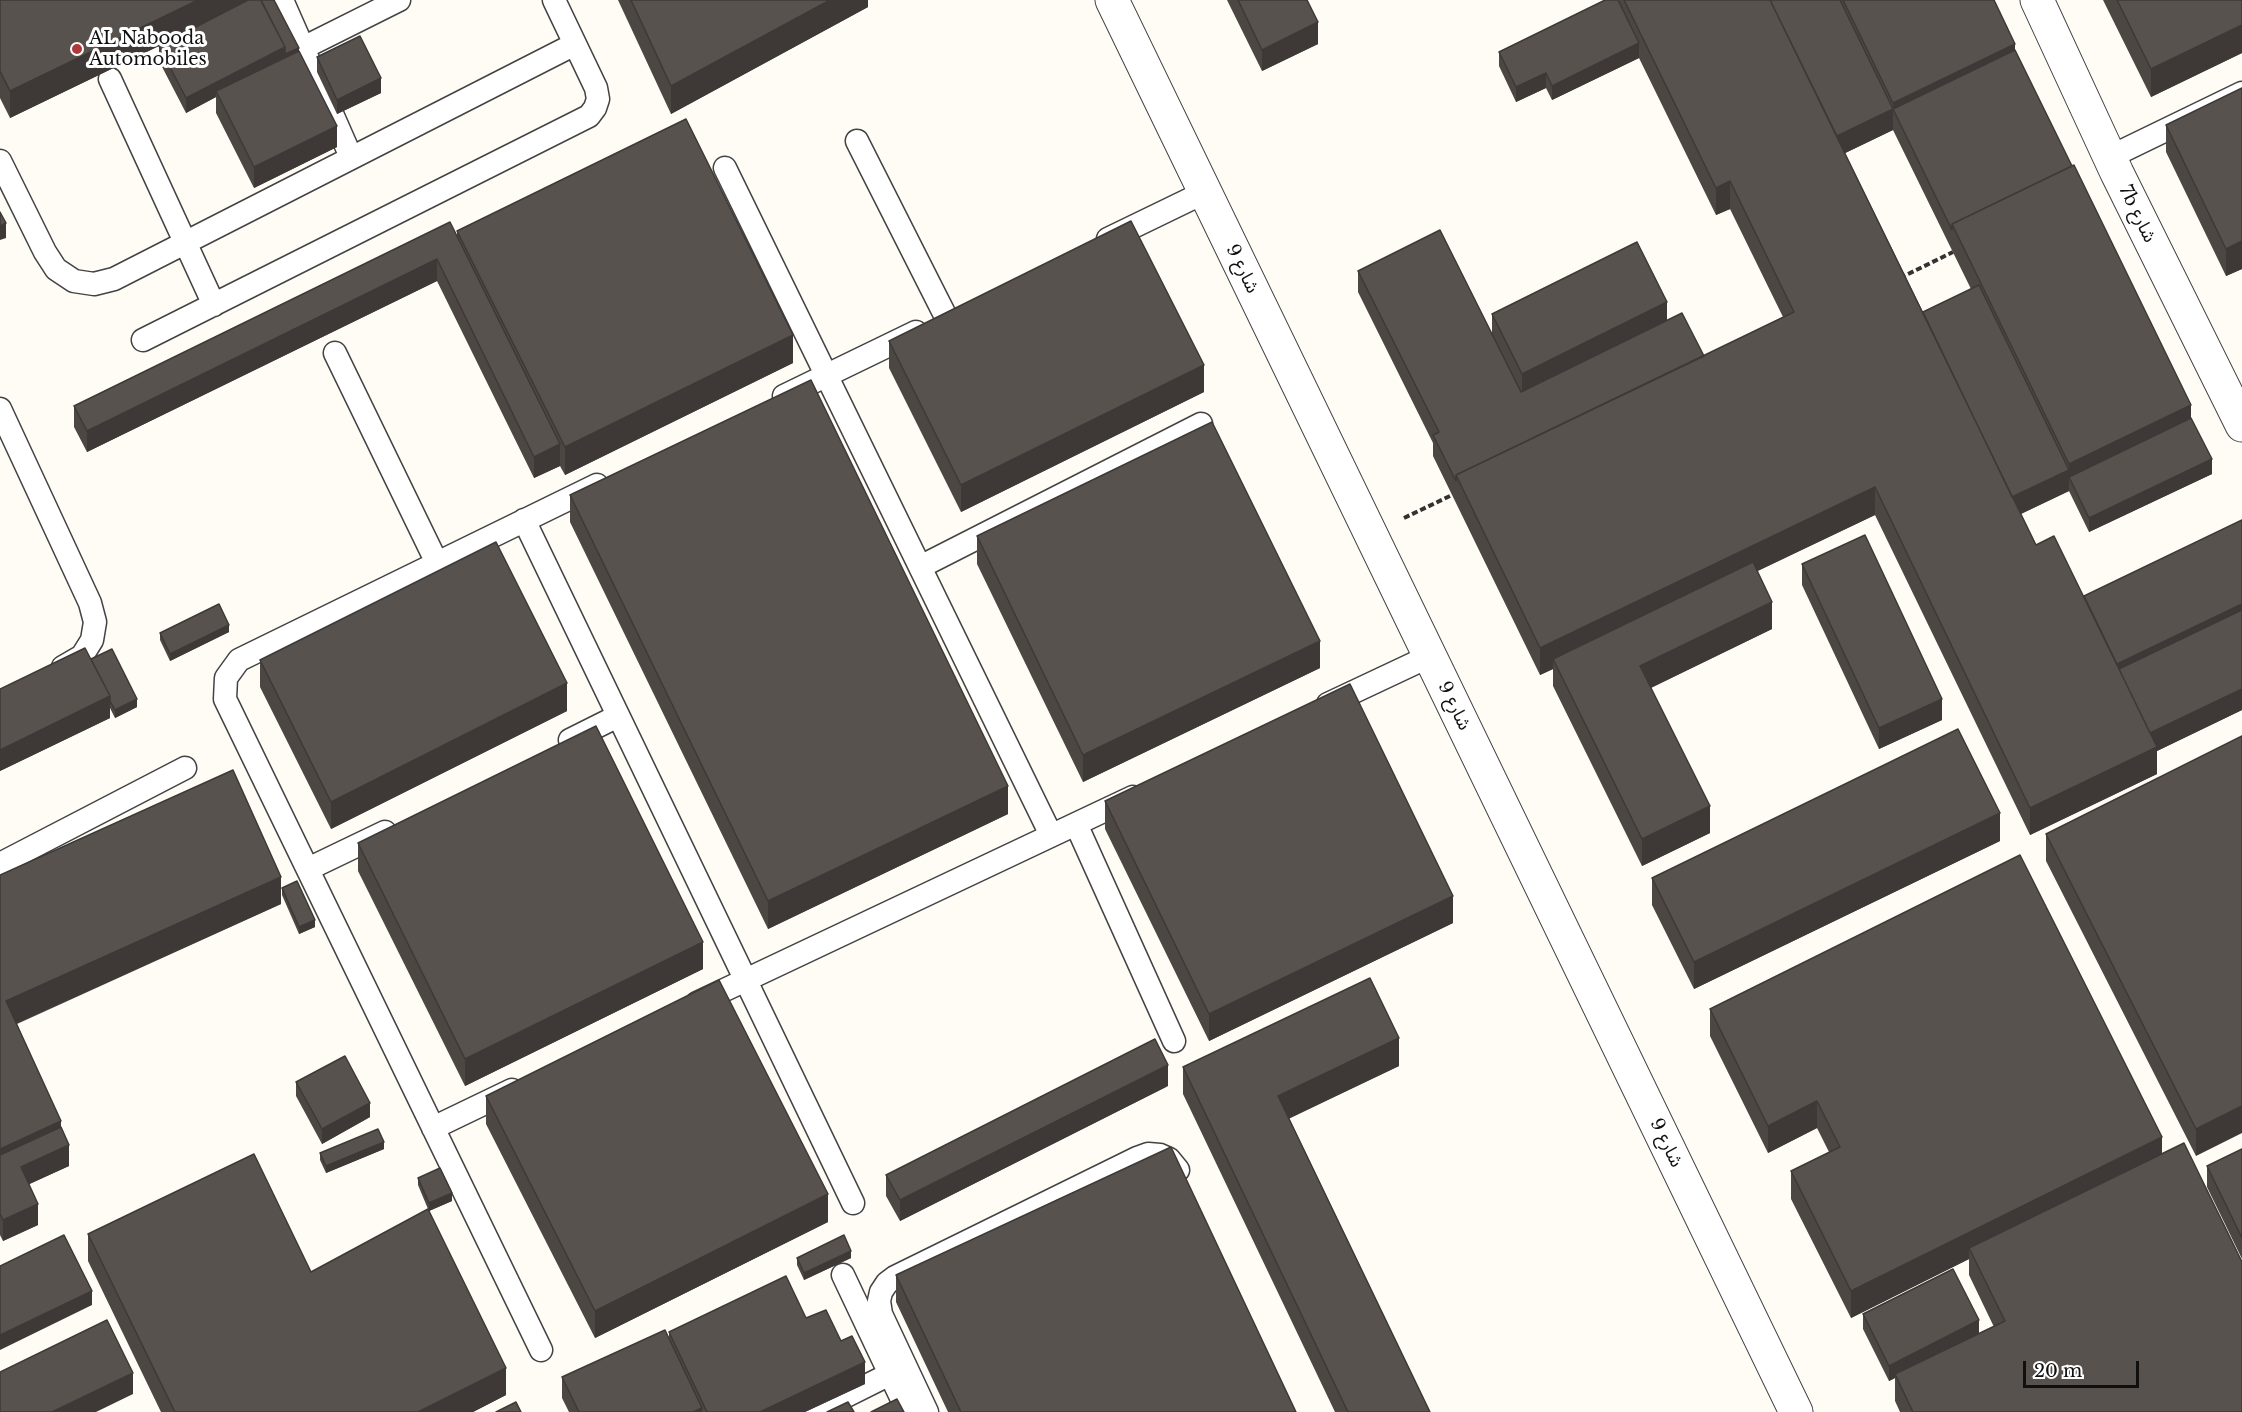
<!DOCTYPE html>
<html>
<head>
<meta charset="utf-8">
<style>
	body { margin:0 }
	#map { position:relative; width:2242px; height:1412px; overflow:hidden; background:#fefcf5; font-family:"Libre Baskerville",serif }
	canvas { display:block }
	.scale { position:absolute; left:2023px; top:1361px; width:116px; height:27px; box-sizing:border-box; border:3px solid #101010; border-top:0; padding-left:8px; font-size:18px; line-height:21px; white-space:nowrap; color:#101010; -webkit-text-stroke:4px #fff; paint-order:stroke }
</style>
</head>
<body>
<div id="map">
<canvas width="2242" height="1412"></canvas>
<div class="scale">20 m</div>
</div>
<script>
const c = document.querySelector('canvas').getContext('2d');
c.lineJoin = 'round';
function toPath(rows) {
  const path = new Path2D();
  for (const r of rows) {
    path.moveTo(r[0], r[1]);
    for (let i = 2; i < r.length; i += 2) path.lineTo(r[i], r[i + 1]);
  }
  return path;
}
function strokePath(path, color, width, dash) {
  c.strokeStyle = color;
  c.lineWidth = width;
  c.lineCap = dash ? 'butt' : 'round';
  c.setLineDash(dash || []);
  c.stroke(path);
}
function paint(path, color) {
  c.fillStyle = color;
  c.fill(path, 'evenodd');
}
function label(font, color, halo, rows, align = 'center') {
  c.font = font + ' "Libre Baskerville","Noto Sans Arabic",serif';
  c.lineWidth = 6;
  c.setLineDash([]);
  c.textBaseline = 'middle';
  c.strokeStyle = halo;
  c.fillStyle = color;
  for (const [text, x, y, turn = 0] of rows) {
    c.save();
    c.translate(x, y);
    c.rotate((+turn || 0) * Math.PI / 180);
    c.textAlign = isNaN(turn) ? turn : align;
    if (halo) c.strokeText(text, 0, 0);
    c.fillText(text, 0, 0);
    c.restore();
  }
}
const service = toPath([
	[282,0,351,157],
	[303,48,399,0],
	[110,79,214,305],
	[857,141,946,317],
	[2110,157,2242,93],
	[0,161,45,252,56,269,74,281,94,284,114,279,575,44],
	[725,168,1051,835],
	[1108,239,1205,192],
	[143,340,589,116,595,108,598,99,596,88,554,0],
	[335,353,437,563],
	[784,396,916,332],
	[0,409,90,603,95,622,92,640,82,656,63,667],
	[524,520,853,1203],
	[920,567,1201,424],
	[1328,704,1430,656],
	[570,740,618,716],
	[1076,824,1174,1041],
	[0,864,185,768],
	[308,869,385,832],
	[697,1003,1133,797],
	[433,1128,512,1090],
	[843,1275,908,1412],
	[541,1350,225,699,226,678,239,660,597,485],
	[814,1412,890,1374],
	[927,1412,881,1314,879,1301,881,1292,887,1283,895,1277,1137,1158,1148,1154,1160,1155,1169,1159,1178,1170]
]);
const minor = toPath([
	[2037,0,2117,173,2242,425]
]);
const tertiary = toPath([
	[1112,0,1796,1412]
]);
strokePath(service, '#434343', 25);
strokePath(minor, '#434343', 35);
strokePath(tertiary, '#434343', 35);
strokePath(toPath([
	[1900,278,1953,252],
	[1404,518,1452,495]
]), '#323232', 4, [6, 3]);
strokePath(service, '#fff', 22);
strokePath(minor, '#fff', 33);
strokePath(tertiary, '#fff', 33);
paint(toPath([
	[0,0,299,51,337,147,254,188,216,113,216,97,186,113,159,61,159,46,10,118,0,98],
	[618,0,868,0,868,7,671,114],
	[1227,0,1307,0,1318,44,1262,71],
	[1605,0,1994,0,2015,50,2191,418,2212,474,2089,532,2069,491,2021,514,2036,545,2084,596,2242,520,2242,710,2157,751,2157,774,2030,835,1875,515,1757,571,1772,629,1651,688,1710,833,1642,866,1553,686,1553,669,1540,675,1433,456,1433,443,1358,292,1358,271,1492,334,1492,314,1667,320,1704,356,1783,317,1730,209,1716,215,1639,58,1552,100,1546,88,1516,102,1499,66,1499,52],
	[1893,130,1971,289,1923,312,1845,153],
	[2103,0,2242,0,2242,53,2151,97],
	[317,57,381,93,337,114,317,72],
	[2242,88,2242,269,2226,276,2166,152,2166,125],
	[457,231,793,363,565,475,560,466,534,478,437,281,87,452,74,427,74,406,457,237],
	[889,341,1204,392,961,512,889,368],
	[570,495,1008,814,768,929,570,522],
	[977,536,1320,668,1083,782,977,564],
	[1802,564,1942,720,1879,749,1802,585],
	[229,632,170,661,160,640,160,633],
	[91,659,137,707,115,718,110,708,110,718,0,771,0,689],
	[260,660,567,711,331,829,260,687],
	[2242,736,2196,1156,2046,861,2046,834],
	[1105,801,1453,923,1209,1041,1105,829],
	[2000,841,1694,989,1652,905,1652,878],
	[358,843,703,969,465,1086,358,871],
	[0,875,281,904,17,1024,61,1127,69,1166,29,1184,38,1225,3,1241,0,1235],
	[282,888,315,927,299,934,282,895],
	[1710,1009,2162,1154,2242,1412,1900,1412,1895,1401,1895,1378,1889,1381,1863,1329,1863,1314,1979,1334,1994,1327,1969,1275,1969,1259,1851,1318,1791,1199,1791,1171,1829,1152,1817,1128,1768,1153,1710,1036],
	[1399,1066,1289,1118,1430,1412,1335,1412,1183,1094,1183,1067],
	[296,1082,370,1117,322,1144,296,1096],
	[1168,1086,900,1221,886,1196,886,1175],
	[486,1096,828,1222,595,1338,486,1124],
	[384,1149,326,1173,320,1160,320,1153],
	[2242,1149,2242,1259,2207,1187,2207,1166],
	[418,1178,452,1201,429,1211,506,1395,473,1412,161,1412,88,1261,88,1234,311,1272,428,1209,418,1185],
	[797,1258,851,1258,804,1280,797,1265],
	[896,1275,1296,1412,948,1412,896,1302],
	[806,1318,841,1341,865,1384,805,1412,569,1412,562,1398,562,1377,669,1339,669,1332]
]), '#4c4743');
paint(toPath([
	[198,0,254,0,10,118,10,91],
	[830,0,868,0,868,7,671,114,671,86],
	[1318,22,1318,44,1262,71,1262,50],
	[2242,25,2242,53,2151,97,2151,69],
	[1639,43,1639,58,1552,100,1552,86],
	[2015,44,2015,71,1893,109,1893,103],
	[285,47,299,48,299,55,216,91,216,97,186,113,186,98],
	[1546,73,1546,88,1516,102,1516,87],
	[381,78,381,93,337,114,337,100],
	[1893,109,1893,130,1835,158,1835,137],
	[337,126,337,147,254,188,254,167],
	[1730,181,1730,209,1716,215,1716,188],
	[6,223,6,238,0,240,0,226],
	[2242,241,2242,269,2226,276,2226,249],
	[437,259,437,281,87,452,87,431],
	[1667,302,1667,323,1522,395,1522,374],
	[793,335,793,363,565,475,565,447],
	[1204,365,1204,392,961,512,961,485],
	[2191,405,2191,432,2069,477,2069,464],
	[560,444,560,466,534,478,534,457],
	[2212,459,2212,474,2089,532,2089,518],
	[2069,470,2069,491,2010,519,2010,498],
	[1875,487,1875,515,1557,667,1553,659,1553,669,1540,675,1540,648],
	[1772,602,1772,629,1640,693,1640,666],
	[2242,604,2242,625,2123,683,2115,665],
	[229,625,229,632,170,661,170,654],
	[1320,641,1320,668,1083,782,1083,755],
	[567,683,567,711,331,829,331,802],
	[2242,689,2242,710,2157,751,2157,774,2030,835,2030,808,2148,734],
	[110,696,110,718,0,771,0,750],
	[137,699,137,707,115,718,115,710],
	[1942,699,1942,720,1879,749,1879,728],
	[1008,786,1008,814,768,929,768,901],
	[1710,806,1710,833,1642,866,1642,839],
	[2000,813,2000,841,1694,989,1694,962],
	[281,877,281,904,6,1028,6,1001],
	[1453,896,1453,923,1209,1041,1209,1014],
	[315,920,315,927,299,934,299,927],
	[703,942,703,969,465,1086,465,1059],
	[1399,1038,1399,1066,1278,1124,1278,1096],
	[1168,1065,1168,1086,900,1221,900,1200],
	[1817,1101,1817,1128,1768,1153,1768,1126],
	[370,1103,370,1117,322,1144,322,1129],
	[2242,1106,2242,1133,2196,1156,2196,1129],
	[61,1121,61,1148,0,1176,0,1149],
	[2162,1137,2162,1164,1969,1248,1969,1259,1851,1318,1851,1291],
	[384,1142,384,1149,326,1173,326,1166],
	[69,1145,69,1166,21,1188,21,1167],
	[452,1193,452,1201,429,1211,429,1203],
	[828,1194,828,1222,595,1338,595,1311],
	[38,1204,38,1225,3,1241,3,1220],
	[851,1251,851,1258,804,1280,804,1273],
	[92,1291,92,1305,0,1350,0,1335],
	[1979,1320,1979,1335,1895,1374,1895,1378,1889,1381,1889,1366],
	[865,1362,865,1384,805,1412,760,1412],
	[506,1368,506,1395,473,1412,418,1412],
	[133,1373,133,1394,96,1412,52,1412],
	[702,1408,702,1412,693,1412]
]), '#3e3937');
const building = toPath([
	[0,0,198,0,10,91,0,71,0,0],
	[248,0,261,0,285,47,186,98,159,46,248,0],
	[262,0,274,0,299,48,285,54,285,47,261,1,262,0],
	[631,0,830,0,671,86,631,0],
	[1238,0,1307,0,1318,22,1262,50,1238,0],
	[1605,0,1618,0,1639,43,1552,86,1546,73,1516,87,1499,52,1605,0],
	[1624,0,1770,0,2036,545,2054,536,2157,747,2030,808,1875,487,1540,648,1456,475,1794,312,1730,181,1716,188,1624,0],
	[1770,0,1840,0,1893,109,1837,136,1770,0],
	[1843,0,1994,0,2015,44,1893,103,1843,0],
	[2117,0,2242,0,2242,25,2151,69,2117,0],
	[360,36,381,78,337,100,317,57,360,36],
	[2015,50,2072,166,1952,224,1952,230,1893,109,2015,50],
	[299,51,337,126,254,167,216,91,299,51],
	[2242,88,2242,241,2226,249,2166,125,2242,88],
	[686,119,793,335,565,447,457,231,686,119],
	[2074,165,2191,405,2069,464,1952,224,2074,165],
	[0,212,6,223,0,226,0,212],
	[1131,221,1204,365,961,485,889,341,1131,221],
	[450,222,560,444,534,457,437,259,87,431,74,406,450,222],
	[1440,230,1521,392,1682,313,1704,356,1456,475,1456,481,1433,435,1439,432,1358,271,1440,230],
	[1637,242,1667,302,1522,374,1492,314,1637,242],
	[1979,285,2069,470,2012,497,1923,312,1979,285],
	[811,380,1008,786,768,901,570,495,811,380],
	[2191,418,2212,459,2089,518,2069,477,2191,418],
	[1212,422,1320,641,1083,755,977,536,1212,422],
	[2242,520,2242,604,2117,664,2084,596,2242,520],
	[1865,535,1942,699,1879,728,1802,564,1865,535],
	[496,542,567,683,331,802,260,660,496,542],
	[1753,562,1772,602,1640,666,1710,806,1642,839,1553,659,1753,562],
	[219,604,229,625,170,654,160,633,219,604],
	[2242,610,2242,689,2150,733,2119,669,2242,610],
	[85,648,110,696,0,750,0,689,85,648],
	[112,649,137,699,115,710,110,701,110,696,91,659,112,649],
	[1350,684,1453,896,1209,1014,1105,801,1350,684],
	[596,726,703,942,465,1059,358,843,596,726],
	[1958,729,2000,813,1694,962,1652,878,1958,729],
	[2242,736,2242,1106,2196,1129,2046,834,2242,736],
	[233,770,281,877,6,1001,61,1121,0,1149,0,875,233,770],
	[2020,855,2162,1137,1851,1291,1791,1171,1840,1147,1817,1101,1768,1126,1710,1009,2020,855],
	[297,881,315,920,299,927,282,888,297,881],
	[1370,978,1399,1038,1278,1096,1430,1412,1348,1412,1183,1067,1370,978],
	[719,980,828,1194,595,1311,486,1096,719,980],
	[1155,1039,1168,1065,900,1200,886,1175,1155,1039],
	[345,1056,370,1103,322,1129,296,1082,345,1056],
	[61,1127,69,1145,21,1167,38,1204,3,1220,0,1214,0,1155,61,1127],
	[378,1129,384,1142,326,1166,320,1153,378,1129],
	[2184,1143,2242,1262,2242,1412,1913,1412,1895,1374,2005,1321,1969,1248,2184,1143],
	[1171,1147,1296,1412,961,1412,896,1275,1171,1147],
	[2242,1149,2242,1238,2207,1166,2242,1149],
	[254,1154,311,1272,428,1209,506,1368,418,1412,175,1412,88,1234,254,1154],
	[440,1168,452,1193,429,1203,418,1178,440,1168],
	[64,1235,92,1291,0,1335,0,1266,64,1235],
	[844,1235,851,1251,804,1273,797,1258,844,1235],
	[1953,1269,1979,1320,1889,1366,1863,1314,1953,1269],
	[786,1276,806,1318,826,1310,841,1341,852,1336,865,1362,760,1412,707,1412,669,1332,786,1276],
	[107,1320,133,1373,52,1412,0,1412,0,1372,107,1320],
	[665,1330,702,1408,693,1412,579,1412,562,1377,665,1330],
	[897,1399,904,1412,871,1412,897,1399],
	[516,1402,521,1412,496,1412,516,1402],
	[848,1402,854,1412,827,1412,848,1402]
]);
paint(building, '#58524e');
strokePath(building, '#3e3937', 1.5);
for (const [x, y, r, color] of [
	[77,49,6,"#af3939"]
]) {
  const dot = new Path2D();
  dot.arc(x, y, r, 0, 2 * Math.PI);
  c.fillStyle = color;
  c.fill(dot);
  strokePath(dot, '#fff', 2);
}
label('18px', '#101010', '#fff', [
	["AL Nabooda",89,39],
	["Automobiles",89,60]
], 'left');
label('18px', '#101010', '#fff', [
	["7b شارع",2137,214,64],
	["شارع 9",1242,269,64],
	["شارع 9",1454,706,64],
	["شارع 9",1666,1143,64]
]);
</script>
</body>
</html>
